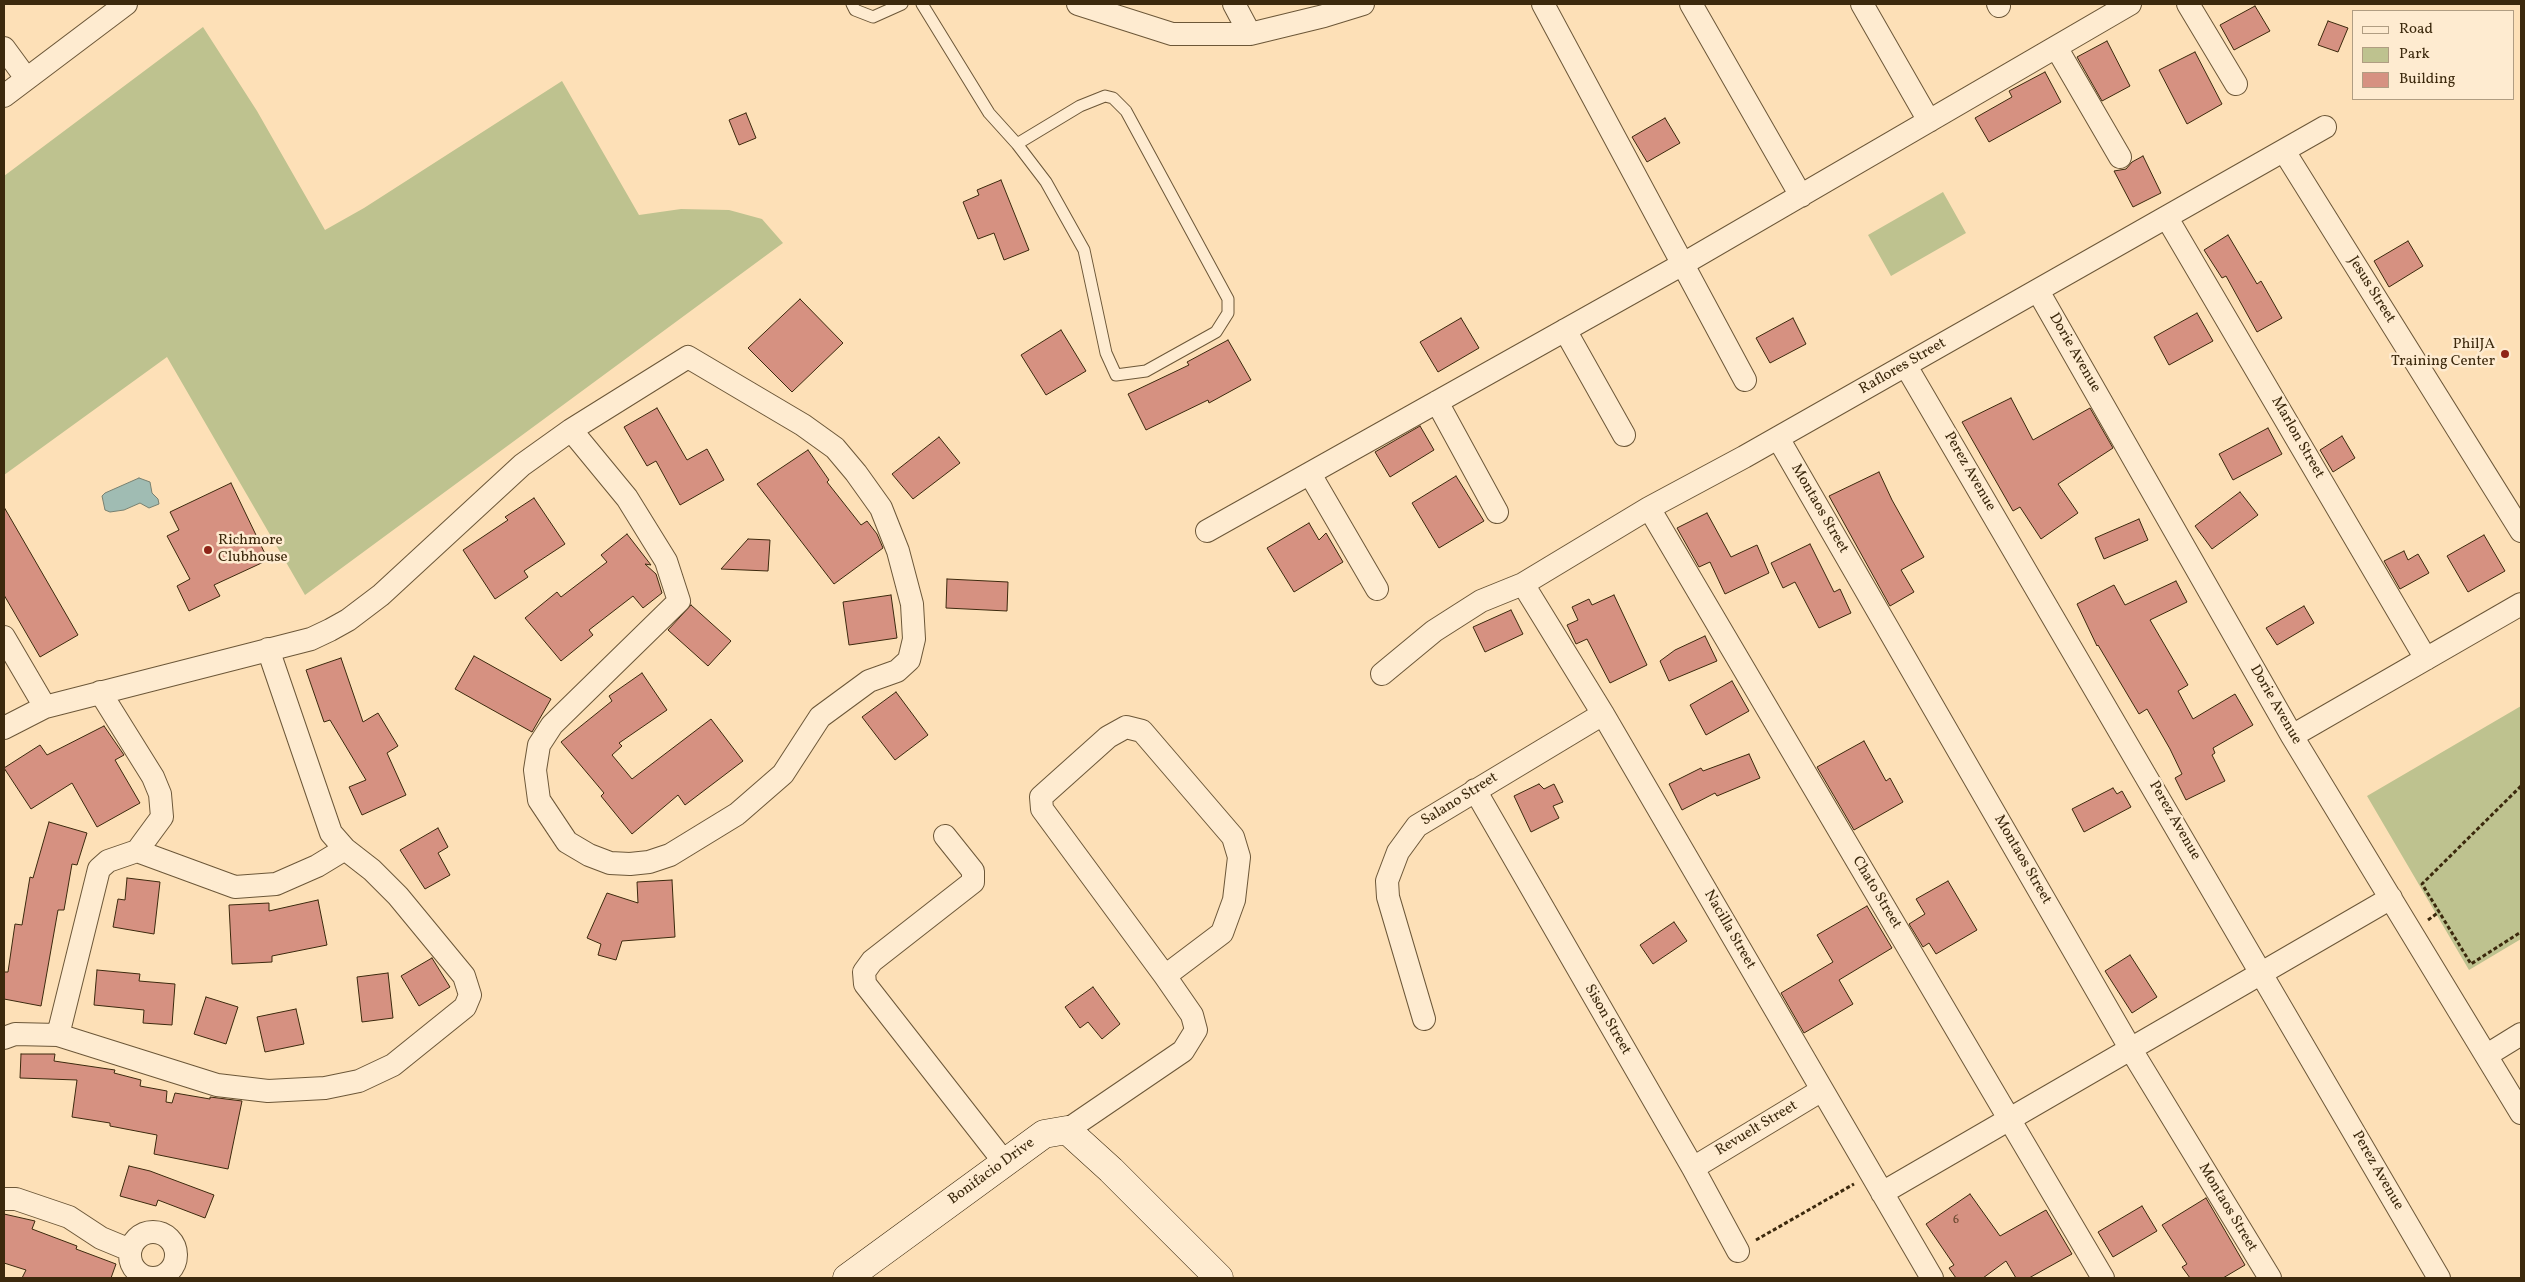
<!DOCTYPE html>
<html>
<head>
<meta charset="utf-8">
<style>
	body { margin:0 }
	#map { position:relative; width:2525px; height:1282px; overflow:hidden; background:#fde0b7; font-family:Vollkorn,serif }
	canvas { display:block }
	.frame { position:absolute; inset:0; border:5px solid #3c290d; pointer-events:none }
	.legend { position:absolute; left:2352px; top:10px; width:162px; height:90px; box-sizing:border-box; background:#feebd0; border:1px solid #b09d82; margin:0; padding:6px 9px; list-style:none; font-size:15px; color:#3c290d }
	.legend li { display:flex; align-items:center; gap:10px; height:25px }
	.legend b { width:25px; border:1px solid #b09d82 }
</style>
</head>
<body>
<div id="map">
<canvas width="2525" height="1282"></canvas>
<div class="frame"></div>
<ul class="legend">
<li><b style="height:6px;background:#feebd0"></b>Road</li>
<li><b style="height:14px;background:#bec28f"></b>Park</li>
<li><b style="height:14px;background:#d69181"></b>Building</li>
</ul>
</div>
<script>
const c = document.querySelector('canvas').getContext('2d');
c.lineJoin = 'round';
function paint(path, color) {
  c.fillStyle = color;
  c.fill(path, 'evenodd');
}
function toPath(rows) {
  const path = new Path2D();
  for (const r of rows) {
    if (r.length === 3) {
      path.moveTo(r[0] + r[2], r[1]);
      path.arc(r[0], r[1], r[2], 0, 2 * Math.PI);
      continue;
    }
    path.moveTo(r[0], r[1]);
    for (let i = 2; i < r.length; i += 2) path.lineTo(r[i], r[i + 1]);
  }
  return path;
}
function strokePath(path, color, width, dash) {
  c.strokeStyle = color;
  c.lineWidth = width;
  c.lineCap = dash ? 'butt' : 'round';
  c.setLineDash(dash || []);
  c.stroke(path);
}
function label(font, color, halo, rows, align = 'center') {
  c.font = font + ' Vollkorn,serif';
  c.lineWidth = 5;
  c.setLineDash([]);
  c.textBaseline = 'middle';
  c.strokeStyle = halo;
  c.fillStyle = color;
  for (const [text, x, y, turn = 0] of rows) {
    c.save();
    c.translate(x, y);
    c.rotate((+turn || 0) * Math.PI / 180);
    c.textAlign = isNaN(turn) ? turn : align;
    if (halo) c.strokeText(text, 0, 0);
    c.fillText(text, 0, 0);
    c.restore();
  }
}
paint(toPath([
	[203,27,257,111,325,230,364,208,562,81,639,215,681,209,729,210,762,219,783,243,305,595,167,357,4,475,4,176],
	[1943,192,1966,233,1891,276,1868,235],
	[2521,706,2521,939,2469,970,2367,796]
]), '#bec28f');
const water = toPath([
	[139,478,150,482,152,493,158,499,159,504,149,508,140,503,124,510,110,512,105,510,102,496,105,493,139,478]
]);
paint(water, '#a0bcb3');
strokePath(water, '#788171', 1);
const building = toPath([
	[2255,6,2270,31,2234,50,2220,25,2255,6],
	[2328,21,2348,28,2338,52,2318,45,2328,21],
	[2107,41,2130,86,2102,101,2077,57,2107,41],
	[2195,52,2222,104,2187,124,2159,70,2195,52],
	[2045,72,2061,102,1989,142,1975,118,2012,97,2009,91,2045,72],
	[746,113,756,138,739,145,729,120,746,113],
	[1665,118,1680,143,1647,162,1632,137,1665,118],
	[2143,156,2161,193,2133,207,2114,171,2126,169,2132,162,2143,156],
	[1001,180,1029,250,1004,260,994,233,978,239,963,202,979,195,977,190,1001,180],
	[2228,235,2257,284,2261,281,2282,318,2257,332,2226,276,2222,278,2204,250,2228,235],
	[2408,241,2423,266,2389,287,2374,261,2408,241],
	[800,299,843,343,792,392,748,348,800,299],
	[2197,313,2213,341,2169,365,2154,337,2197,313],
	[1461,318,1479,348,1438,372,1420,342,1461,318],
	[1793,318,1806,344,1770,363,1756,338,1793,318],
	[1061,330,1086,371,1046,395,1021,355,1061,330],
	[1228,340,1251,380,1209,403,1208,400,1146,430,1128,394,1189,365,1187,362,1228,340],
	[2011,398,2033,440,2090,408,2113,448,2058,484,2078,513,2041,539,2020,507,2013,511,1962,422,2011,398],
	[657,408,687,460,707,449,724,480,680,505,656,461,647,466,624,427,657,408],
	[1420,426,1434,450,1390,477,1375,452,1420,426],
	[2268,428,2282,454,2233,480,2219,454,2268,428],
	[2342,436,2355,458,2333,472,2320,450,2342,436],
	[939,437,960,463,913,499,892,474,939,437],
	[808,450,829,480,827,482,861,525,867,521,877,534,883,548,834,584,757,484,808,450],
	[1879,472,1892,500,1924,557,1901,570,1914,592,1890,606,1829,496,1879,472],
	[1456,476,1484,521,1439,548,1412,503,1456,476],
	[231,483,268,560,214,585,220,596,189,611,177,586,190,579,167,536,179,530,170,512,231,483],
	[2240,492,2258,515,2212,549,2195,526,2240,492],
	[534,498,565,544,524,571,528,577,495,599,463,550,508,520,505,517,534,498],
	[4,507,78,635,40,657,4,595,4,507],
	[1707,513,1731,557,1757,545,1769,573,1725,594,1710,562,1699,567,1677,528,1707,513],
	[2139,519,2148,540,2104,559,2095,538,2139,519],
	[1309,523,1319,540,1326,533,1343,562,1294,592,1267,548,1309,523],
	[627,534,651,565,645,564,656,574,662,593,643,608,633,596,589,630,593,635,561,661,525,618,557,592,561,597,607,562,601,555,627,534],
	[2484,535,2505,571,2468,592,2447,556,2484,535],
	[748,539,770,540,768,571,721,569,748,539],
	[1810,544,1834,592,1840,589,1851,613,1819,628,1795,582,1783,588,1771,563,1810,544],
	[2404,551,2408,560,2418,554,2429,573,2400,589,2384,561,2404,551],
	[947,579,1008,582,1007,611,946,608,947,579],
	[2176,581,2187,602,2150,620,2188,685,2178,691,2193,719,2235,694,2253,725,2213,748,2215,753,2212,755,2225,781,2186,800,2175,778,2182,774,2170,749,2147,709,2139,714,2098,645,2097,646,2077,604,2114,585,2125,605,2176,581],
	[891,595,897,638,849,645,843,602,891,595],
	[1614,595,1647,665,1610,683,1587,639,1576,644,1567,625,1578,620,1572,607,1589,599,1592,605,1614,595],
	[691,605,731,641,708,666,668,630,691,605],
	[2304,606,2314,623,2277,645,2266,628,2304,606],
	[1511,610,1523,634,1485,652,1473,627,1511,610],
	[1705,636,1717,661,1669,681,1660,661,1675,650,1705,636],
	[474,656,551,699,532,732,455,689,474,656],
	[341,658,363,722,378,713,398,746,387,753,406,795,362,815,349,787,366,780,330,720,324,722,306,670,341,658],
	[642,673,667,710,619,743,622,746,612,755,632,779,711,719,743,761,685,805,678,795,632,834,601,796,604,793,561,742,612,701,609,696,642,673],
	[1732,681,1749,711,1706,735,1690,705,1732,681],
	[896,692,928,735,895,760,862,717,896,692],
	[104,726,124,755,115,760,140,803,97,827,72,783,31,809,4,768,40,745,47,755,104,726],
	[1864,741,1886,781,1890,778,1903,802,1854,830,1817,767,1864,741],
	[1749,754,1760,778,1717,796,1715,793,1682,810,1669,784,1701,768,1703,771,1749,754],
	[1539,784,1544,789,1554,784,1563,802,1553,806,1559,818,1531,832,1514,796,1539,784],
	[2113,788,2117,794,2122,791,2131,807,2084,832,2072,809,2113,788],
	[49,822,87,833,77,865,72,864,64,910,58,910,41,1006,4,999,4,972,8,972,15,924,22,925,30,877,33,878,49,822],
	[438,828,448,847,438,853,450,875,425,889,400,850,438,828],
	[127,878,160,882,154,934,113,927,118,899,125,900,127,878],
	[672,880,675,937,622,941,616,960,598,955,601,944,587,938,607,893,638,903,637,882,672,880],
	[1948,881,1977,930,1936,954,1929,943,1923,947,1909,924,1925,914,1916,899,1948,881],
	[318,900,327,945,272,956,272,962,232,964,229,905,269,903,269,911,318,900],
	[1867,906,1892,948,1839,980,1853,1004,1804,1033,1781,993,1833,962,1817,935,1867,906],
	[1674,922,1687,941,1653,964,1640,945,1674,922],
	[2130,955,2157,997,2132,1013,2105,971,2130,955],
	[432,958,450,987,419,1006,401,976,432,958],
	[97,970,140,974,139,981,175,984,172,1025,143,1023,144,1010,94,1005,97,970],
	[388,973,393,1018,362,1022,357,977,388,973],
	[1093,987,1120,1024,1102,1039,1088,1022,1080,1028,1065,1007,1093,987],
	[206,997,238,1007,226,1044,194,1034,206,997],
	[296,1009,304,1044,265,1052,257,1017,296,1009],
	[21,1054,55,1054,54,1061,115,1070,114,1073,141,1080,140,1086,167,1091,166,1102,172,1103,175,1093,210,1099,210,1097,242,1101,228,1169,154,1154,157,1135,110,1126,110,1123,72,1117,77,1080,20,1078,21,1054],
	[129,1166,150,1171,214,1195,205,1218,158,1200,156,1206,120,1196,129,1166],
	[1970,1194,2000,1236,2046,1210,2072,1254,2029,1278,2016,1278,2006,1261,1983,1278,1956,1278,1949,1268,1954,1265,1926,1224,1970,1194],
	[2206,1198,2245,1265,2223,1278,2190,1278,2182,1267,2187,1264,2162,1225,2206,1198],
	[2142,1206,2157,1231,2113,1257,2098,1232,2142,1206],
	[4,1214,35,1221,32,1229,77,1246,76,1249,116,1264,111,1278,22,1278,26,1270,4,1263,4,1214]
]);
paint(building, '#d69181');
strokePath(building, '#3c290d', 1);
const lane = toPath([
	[852,4,855,10,873,17,902,4],
	[922,4,989,113,1017,144,1046,182,1084,250,1106,353,1116,375,1146,371,1216,332,1228,313,1228,299,1126,111,1113,98,1105,96,1080,106,1017,144]
]);
const street = toPath([
	[1078,4,1172,34,1250,34,1324,16,1363,4],
	[1234,4,1250,34],
	[1543,4,1745,380],
	[1691,4,1801,196],
	[1862,4,1929,121],
	[1998,4,1999,6],
	[2188,4,2236,84],
	[2056,47,2120,157],
	[4,48,26,78],
	[4,96,126,4],
	[2284,151,2521,531],
	[2167,218,2426,659],
	[2038,291,2292,736,2521,1113],
	[1565,330,1624,435],
	[1906,366,2439,1278],
	[1437,402,1497,512],
	[1778,438,2130,1048,2270,1278],
	[1310,474,1377,589],
	[1649,508,2103,1278],
	[1207,531,1683,264,2130,4],
	[1523,584,1603,714,1932,1278],
	[4,637,45,707],
	[1382,674,1434,631,1481,601,1523,584,1649,508,1744,457,2325,127],
	[4,728,45,707,311,639,330,630,348,620,381,595,522,465,571,430,688,357,803,425,835,448,856,473,881,508,898,551,912,604,914,639,909,660,897,671,869,681,820,717,783,774,737,814,670,855,649,862,630,864,610,863,589,855,567,842,539,800,535,770,539,745,552,725,679,601,666,561,627,498,571,430],
	[2292,736,2521,604],
	[1475,790,1693,1168,1738,1251],
	[945,836,973,871,973,882,872,961,864,972,865,984,1005,1163],
	[137,851,235,887,276,884,317,866,345,849],
	[1424,1019,1388,897,1387,881,1398,852,1417,826,1603,714],
	[58,1035,99,869,108,861,137,851,162,817,160,794,153,777,100,692],
	[4,1038,15,1034,58,1035,217,1085,268,1091,325,1088,359,1081,393,1065,465,1007,470,995,464,976,398,896,372,870,345,849,331,833,268,649],
	[2487,1055,2521,1034],
	[1067,1130,1183,1051,1196,1030,1192,1015,1165,976,1042,809,1041,797,1108,737,1126,727,1142,731,1233,837,1239,857,1234,900,1222,933,1165,976],
	[1693,1168,1822,1090],
	[1882,1193,2391,898],
	[4,1199,16,1199,69,1217,101,1238,130,1250],
	[153,1255,23]
]);
const secondary = toPath([
	[847,1278,1044,1134,1067,1130,1111,1170,1219,1278]
]);
strokePath(lane, '#6c5738', 13);
strokePath(street, '#6c5738', 24);
strokePath(secondary, '#3c290d', 29);
strokePath(toPath([
	[2521,786,2422,884,2471,964,2521,932],
	[2428,920,2439,912],
	[1756,1240,1854,1184]
]), '#3c290d', 3, [4, 2.5]);
strokePath(lane, '#feebd0', 11);
strokePath(street, '#feebd0', 22);
strokePath(secondary, '#feebd0', 28);
for (const [x, y, r, color] of [
	[2505,354,5,"#8f2418"],
	[208,550,5,"#8f2418"]
]) {
  const dot = new Path2D();
  dot.arc(x, y, r, 0, 2 * Math.PI);
  c.fillStyle = color;
  c.fill(dot);
  strokePath(dot, '#feebd0', 2);
}
label('12px', '#62432a', null, [
	["6",1956,1221]
]);
label('15px', '#3c290d', '#feebd0', [
	["Jesus Street",2371,290,58],
	["Dorie Avenue",2074,353,60],
	["Raflores Street",1903,367,-30],
	["Marlon Street",2297,438,60],
	["Perez Avenue",1969,472,60],
	["Montaos Street",1819,509,60],
	["Dorie Avenue",2275,705,60],
	["Salano Street",1460,800,-32],
	["Perez Avenue",2174,821,60],
	["Montaos Street",2022,860,60],
	["Chato Street",1876,893,59],
	["Nacilla Street",1729,930,60],
	["Sison Street",1607,1020,60],
	["Revuelt Street",1757,1129,-31],
	["Perez Avenue",2377,1171,60],
	["Bonifacio Drive",992,1172,-36],
	["Montaos Street",2227,1208,59]
]);
label('15px', '#3c290d', '#feebd0', [
	["PhilJA",2495,345],
	["Training Center",2495,362],
	["Richmore",218,541,"left"],
	["Clubhouse",218,558,"left"]
], 'right');
</script>
</body>
</html>
